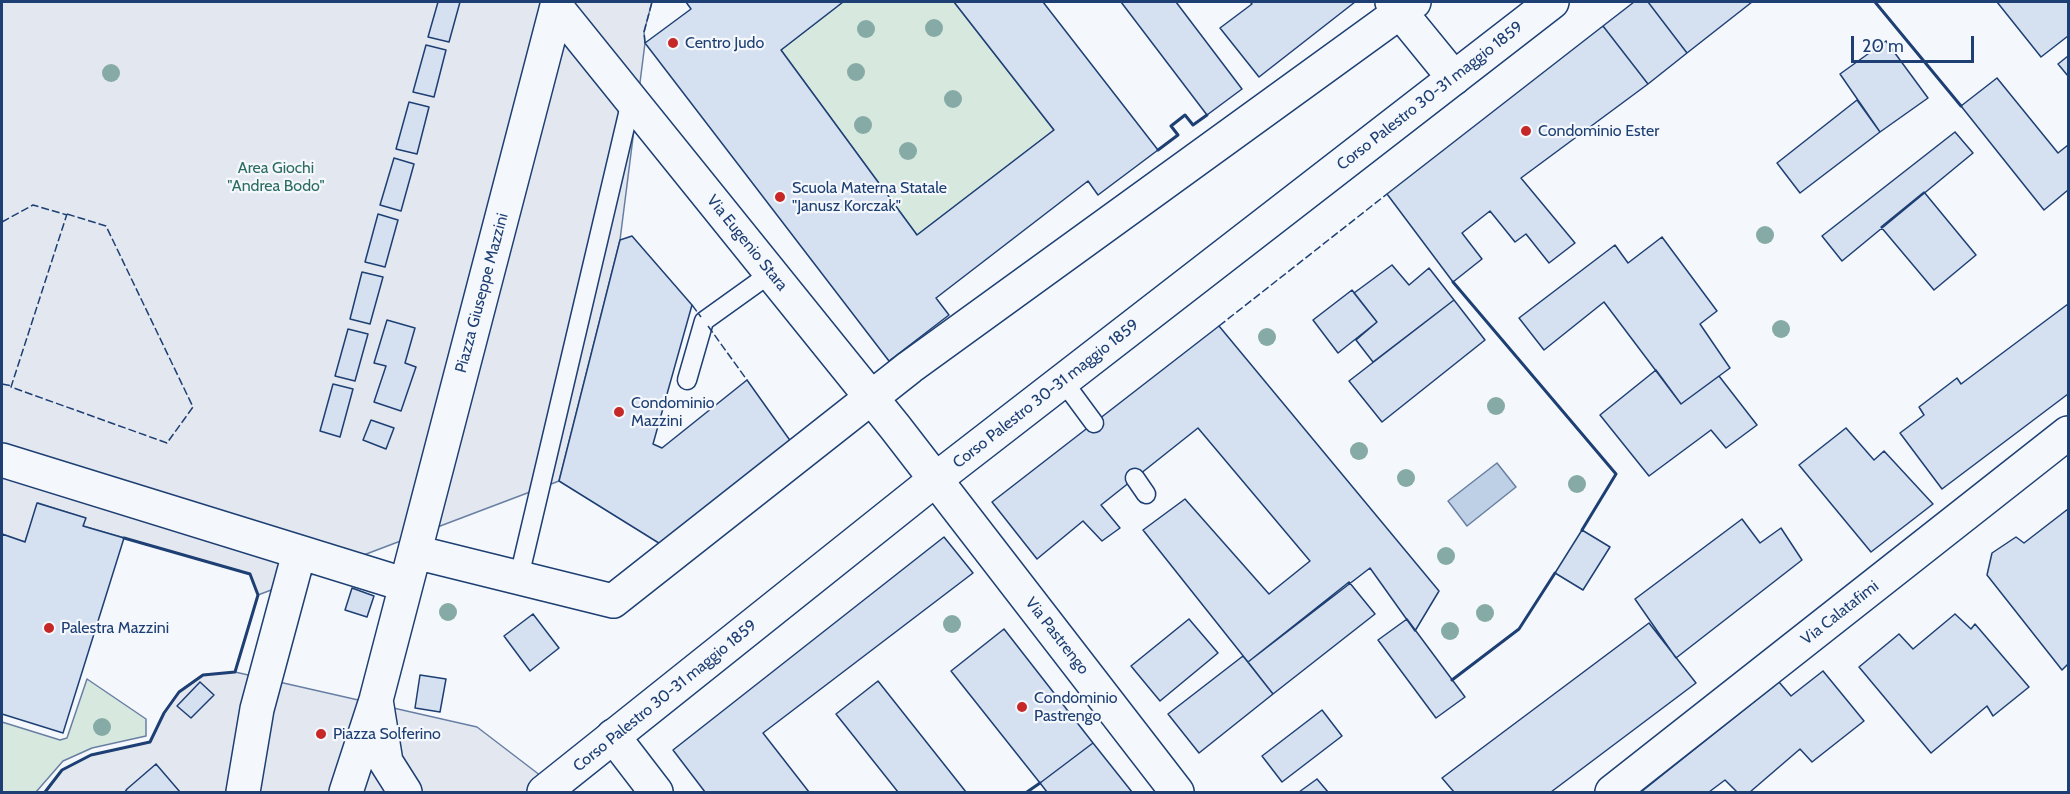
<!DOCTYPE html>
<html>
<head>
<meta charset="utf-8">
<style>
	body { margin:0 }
	#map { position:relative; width:2070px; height:794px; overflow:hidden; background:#f4f7fb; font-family:Cabin,sans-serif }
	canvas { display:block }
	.frame { position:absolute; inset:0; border:3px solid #1d3f73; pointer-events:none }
	.scale { position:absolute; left:1851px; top:36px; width:123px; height:27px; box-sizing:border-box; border:3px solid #1d3f73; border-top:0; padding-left:8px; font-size:18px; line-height:21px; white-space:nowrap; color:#1d3f73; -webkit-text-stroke:4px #f4f7fb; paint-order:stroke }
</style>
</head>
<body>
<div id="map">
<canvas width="2070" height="794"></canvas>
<div class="frame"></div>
<div class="scale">20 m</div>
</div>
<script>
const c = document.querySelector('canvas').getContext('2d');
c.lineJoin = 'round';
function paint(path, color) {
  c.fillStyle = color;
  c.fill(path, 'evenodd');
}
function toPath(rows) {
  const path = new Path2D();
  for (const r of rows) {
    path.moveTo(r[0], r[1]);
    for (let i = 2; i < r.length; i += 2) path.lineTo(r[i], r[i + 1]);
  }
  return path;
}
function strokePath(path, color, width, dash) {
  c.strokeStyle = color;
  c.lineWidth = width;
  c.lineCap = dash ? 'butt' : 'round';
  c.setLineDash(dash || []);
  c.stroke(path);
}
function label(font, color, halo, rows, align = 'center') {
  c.font = font + ' Cabin,sans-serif';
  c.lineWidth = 4.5;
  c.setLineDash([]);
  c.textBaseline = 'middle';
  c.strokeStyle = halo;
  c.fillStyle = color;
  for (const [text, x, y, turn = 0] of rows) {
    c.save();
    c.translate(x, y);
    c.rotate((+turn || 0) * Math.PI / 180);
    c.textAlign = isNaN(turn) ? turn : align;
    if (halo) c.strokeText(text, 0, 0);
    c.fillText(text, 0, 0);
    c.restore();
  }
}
const green = toPath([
	[843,2,954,2,1054,130,917,235,781,50,843,2],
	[87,679,146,719,146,736,92,748,63,761,36,792,2,792,2,722,60,740,67,738,87,679]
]);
paint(green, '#d7e8df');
strokePath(green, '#687fa3', 1.5);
const parking = toPath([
	[2,2,652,2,644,32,645,43,620,240,559,481,258,595,250,574,83,526,85,518,38,503,25,542,2,534,2,2],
	[235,672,477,727,562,792,46,792,62,770,91,755,150,742,164,713,179,692,203,675,235,672]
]);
paint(parking, '#e3e8f0');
strokePath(parking, '#687fa3', 1.5);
const water = toPath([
	[1497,463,1516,487,1467,526,1448,501,1497,463]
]);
paint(water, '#bed0e5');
strokePath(water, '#687fa3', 1.5);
const building = toPath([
	[438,2,460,2,449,42,428,37,438,2],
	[686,2,843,2,781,50,917,235,1054,130,954,2,1043,2,1158,150,1098,195,1088,181,936,298,949,315,889,361,645,43,691,9,686,2],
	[1121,2,1176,2,1242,89,1207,115,1121,2],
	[1250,2,1355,2,1259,77,1220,28,1252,4,1250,2],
	[1634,2,1648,2,1687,53,1648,84,1603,26,1634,2],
	[1648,2,1752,2,1687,53,1648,2],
	[1997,2,2068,2,2068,36,2041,57,1997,2],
	[1603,26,1648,84,1521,178,1575,243,1549,263,1526,234,1515,242,1490,211,1462,233,1482,259,1453,282,1387,194,1603,26],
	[1886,41,1928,98,1880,132,1840,74,1886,41],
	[426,45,446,50,434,97,413,92,426,45],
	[2068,56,2068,76,2058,64,2068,56],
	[1997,78,2058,153,2068,145,2068,190,2044,210,1961,106,1997,78],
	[1857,100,1880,132,1800,193,1777,163,1857,100],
	[409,102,429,107,417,154,396,149,409,102],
	[1955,132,1973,153,1842,261,1822,236,1955,132],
	[394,158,414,164,401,211,380,205,394,158],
	[1924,192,1976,255,1934,290,1881,227,1924,192],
	[378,214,398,220,385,267,365,262,378,214],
	[632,236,692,305,653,444,662,448,747,380,794,446,662,545,559,481,620,240,632,236],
	[1662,237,1717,311,1700,324,1730,368,1681,404,1604,302,1544,350,1519,318,1615,245,1628,263,1662,237],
	[1392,265,1409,285,1429,268,1454,300,1373,362,1356,340,1377,322,1354,293,1392,265],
	[362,272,383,277,370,324,350,319,362,272],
	[1352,290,1377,322,1338,353,1313,320,1352,290],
	[1454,300,1485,340,1382,422,1349,381,1454,300],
	[2068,304,2068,394,1942,489,1900,433,1924,415,1919,407,1957,378,1961,384,2068,304],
	[387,320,415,328,405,363,416,367,401,411,374,402,386,366,374,363,387,320],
	[1219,326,1439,591,1415,631,1370,568,1248,662,1143,530,1185,499,1269,594,1310,561,1198,428,1101,505,1120,528,1102,541,1083,521,1037,559,992,502,1219,326],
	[348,329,368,334,355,381,335,376,348,329],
	[1656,370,1681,404,1719,376,1757,425,1726,448,1711,430,1649,476,1600,415,1656,370],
	[333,384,353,389,340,437,320,431,333,384],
	[371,420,394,428,386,449,363,440,371,420],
	[1846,428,1874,460,1884,451,1933,504,1871,552,1799,465,1846,428],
	[37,503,86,518,83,526,124,538,63,733,2,714,2,534,25,542,37,503],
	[2068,509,2068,664,2062,670,1987,575,1992,553,2016,537,2024,543,2068,509],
	[1742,519,1760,543,1781,528,1802,560,1676,658,1635,599,1742,519],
	[1582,530,1610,547,1583,590,1555,573,1582,530],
	[944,537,973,573,763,733,809,792,705,792,673,750,944,537],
	[1349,582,1375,614,1273,694,1248,662,1349,582],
	[352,588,374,596,367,617,345,610,352,588],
	[533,614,559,648,530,671,504,636,533,614],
	[1955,614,1971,629,1975,624,2029,687,1993,716,1987,706,1931,753,1859,667,1899,634,1913,649,1955,614],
	[1189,619,1218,653,1160,701,1131,666,1189,619],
	[1407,619,1465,697,1436,718,1378,640,1407,619],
	[1649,623,1696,683,1551,792,1454,792,1442,778,1649,623],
	[1004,629,1093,743,1040,783,951,671,1004,629],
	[1243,656,1273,694,1199,753,1168,714,1243,656],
	[1823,671,1864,721,1812,762,1800,749,1750,792,1737,792,1725,780,1709,792,1641,792,1779,682,1791,696,1823,671],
	[420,675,446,679,440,712,415,708,420,675],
	[878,681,966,792,898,792,836,714,878,681],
	[200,682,214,695,191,718,177,706,200,682],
	[1322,710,1342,736,1282,782,1262,756,1322,710],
	[1093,743,1132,792,1047,792,1040,783,1093,743],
	[156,764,180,792,125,792,127,789,156,764],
	[1317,779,1328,792,1299,792,1317,779]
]);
paint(building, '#d5e0f0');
strokePath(building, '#1d3f73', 1.5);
const service = toPath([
	[687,380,704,321,771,273],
	[1063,381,1094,423],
	[1135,478,1146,494],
	[519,577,631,101]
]);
const minor = toPath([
	[1392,2,1454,78],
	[557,8,895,427,1177,792],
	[2,460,406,585],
	[415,552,613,601,910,367,1414,2],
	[376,700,386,762,405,792],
	[613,736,656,792],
	[243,792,257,709,299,553],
	[346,792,376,700,558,2],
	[1612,792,2068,433]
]);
const secondary = toPath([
	[544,792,936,479,1552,2]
]);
strokePath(service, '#1d3f73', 21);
strokePath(minor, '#1d3f73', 36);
strokePath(secondary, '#1d3f73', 36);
strokePath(service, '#f4f7fb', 18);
strokePath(minor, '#f4f7fb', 33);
strokePath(secondary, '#f4f7fb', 33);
strokePath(toPath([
	[645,43,644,32,652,2],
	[67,214,106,226,193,407,167,443,11,387,67,214],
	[2,222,33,205,67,215],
	[692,305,701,317],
	[708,326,747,380],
	[1219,326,1387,194],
	[2,384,12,386]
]), '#1d3f73', 1.5, [8, 3]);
strokePath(toPath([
	[1875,2,1961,106],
	[1158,150,1178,135,1171,126,1185,115,1193,125,1207,115],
	[1453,282,1616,474,1582,530],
	[1452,680,1519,629,1555,573],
	[45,792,62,770,91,755,150,742,164,713,179,692,203,675,235,672,258,595,250,574,124,538],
	[1027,792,1040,783]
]), '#1d3f73', 3);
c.fillStyle = '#86aba6';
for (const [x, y] of [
	[934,28],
	[866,29],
	[856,72],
	[111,73],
	[953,99],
	[863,125],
	[908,151],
	[1765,235],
	[1781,329],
	[1267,337],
	[1496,406],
	[1359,451],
	[1406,478],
	[1577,484],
	[1446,556],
	[448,612],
	[1485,613],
	[952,624],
	[1450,631],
	[102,727]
]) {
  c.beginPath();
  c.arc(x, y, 9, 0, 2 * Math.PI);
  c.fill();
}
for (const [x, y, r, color] of [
	[673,43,6,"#c62828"],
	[1526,131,6,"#c62828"],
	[780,197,6,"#c62828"],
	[619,412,6,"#c62828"],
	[49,628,6,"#c62828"],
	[1022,707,6,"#c62828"],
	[321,734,6,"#c62828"]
]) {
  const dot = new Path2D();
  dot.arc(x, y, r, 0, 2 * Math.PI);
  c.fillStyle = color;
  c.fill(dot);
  strokePath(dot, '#f4f7fb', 2);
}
label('16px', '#1d3f73', '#f4f7fb', [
	["Centro Judo",685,43],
	["Condominio Ester",1538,131],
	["Scuola Materna Statale",792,188],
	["\"Janusz Korczak\"",792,206],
	["Condominio",631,403],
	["Mazzini",631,421],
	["Palestra Mazzini",61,628],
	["Condominio",1034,698],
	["Pastrengo",1034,716],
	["Piazza Solferino",333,734]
], 'left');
label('16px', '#1d3f73', '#f4f7fb', [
	["Corso Palestro 30-31 maggio 1859",1430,96,-38],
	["Via Eugenio Stara",747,243,51],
	["Piazza Giuseppe Mazzini",482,293,-75],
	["Corso Palestro 30-31 maggio 1859",1046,394,-38],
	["Via Calatafimi",1840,613,-38],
	["Via Pastrengo",1057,636,52],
	["Corso Palestro 30-31 maggio 1859",665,696,-39]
]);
label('16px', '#2c6c60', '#f4f7fb', [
	["Area Giochi",276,168],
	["\"Andrea Bodo\"",276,186]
]);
</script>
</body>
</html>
